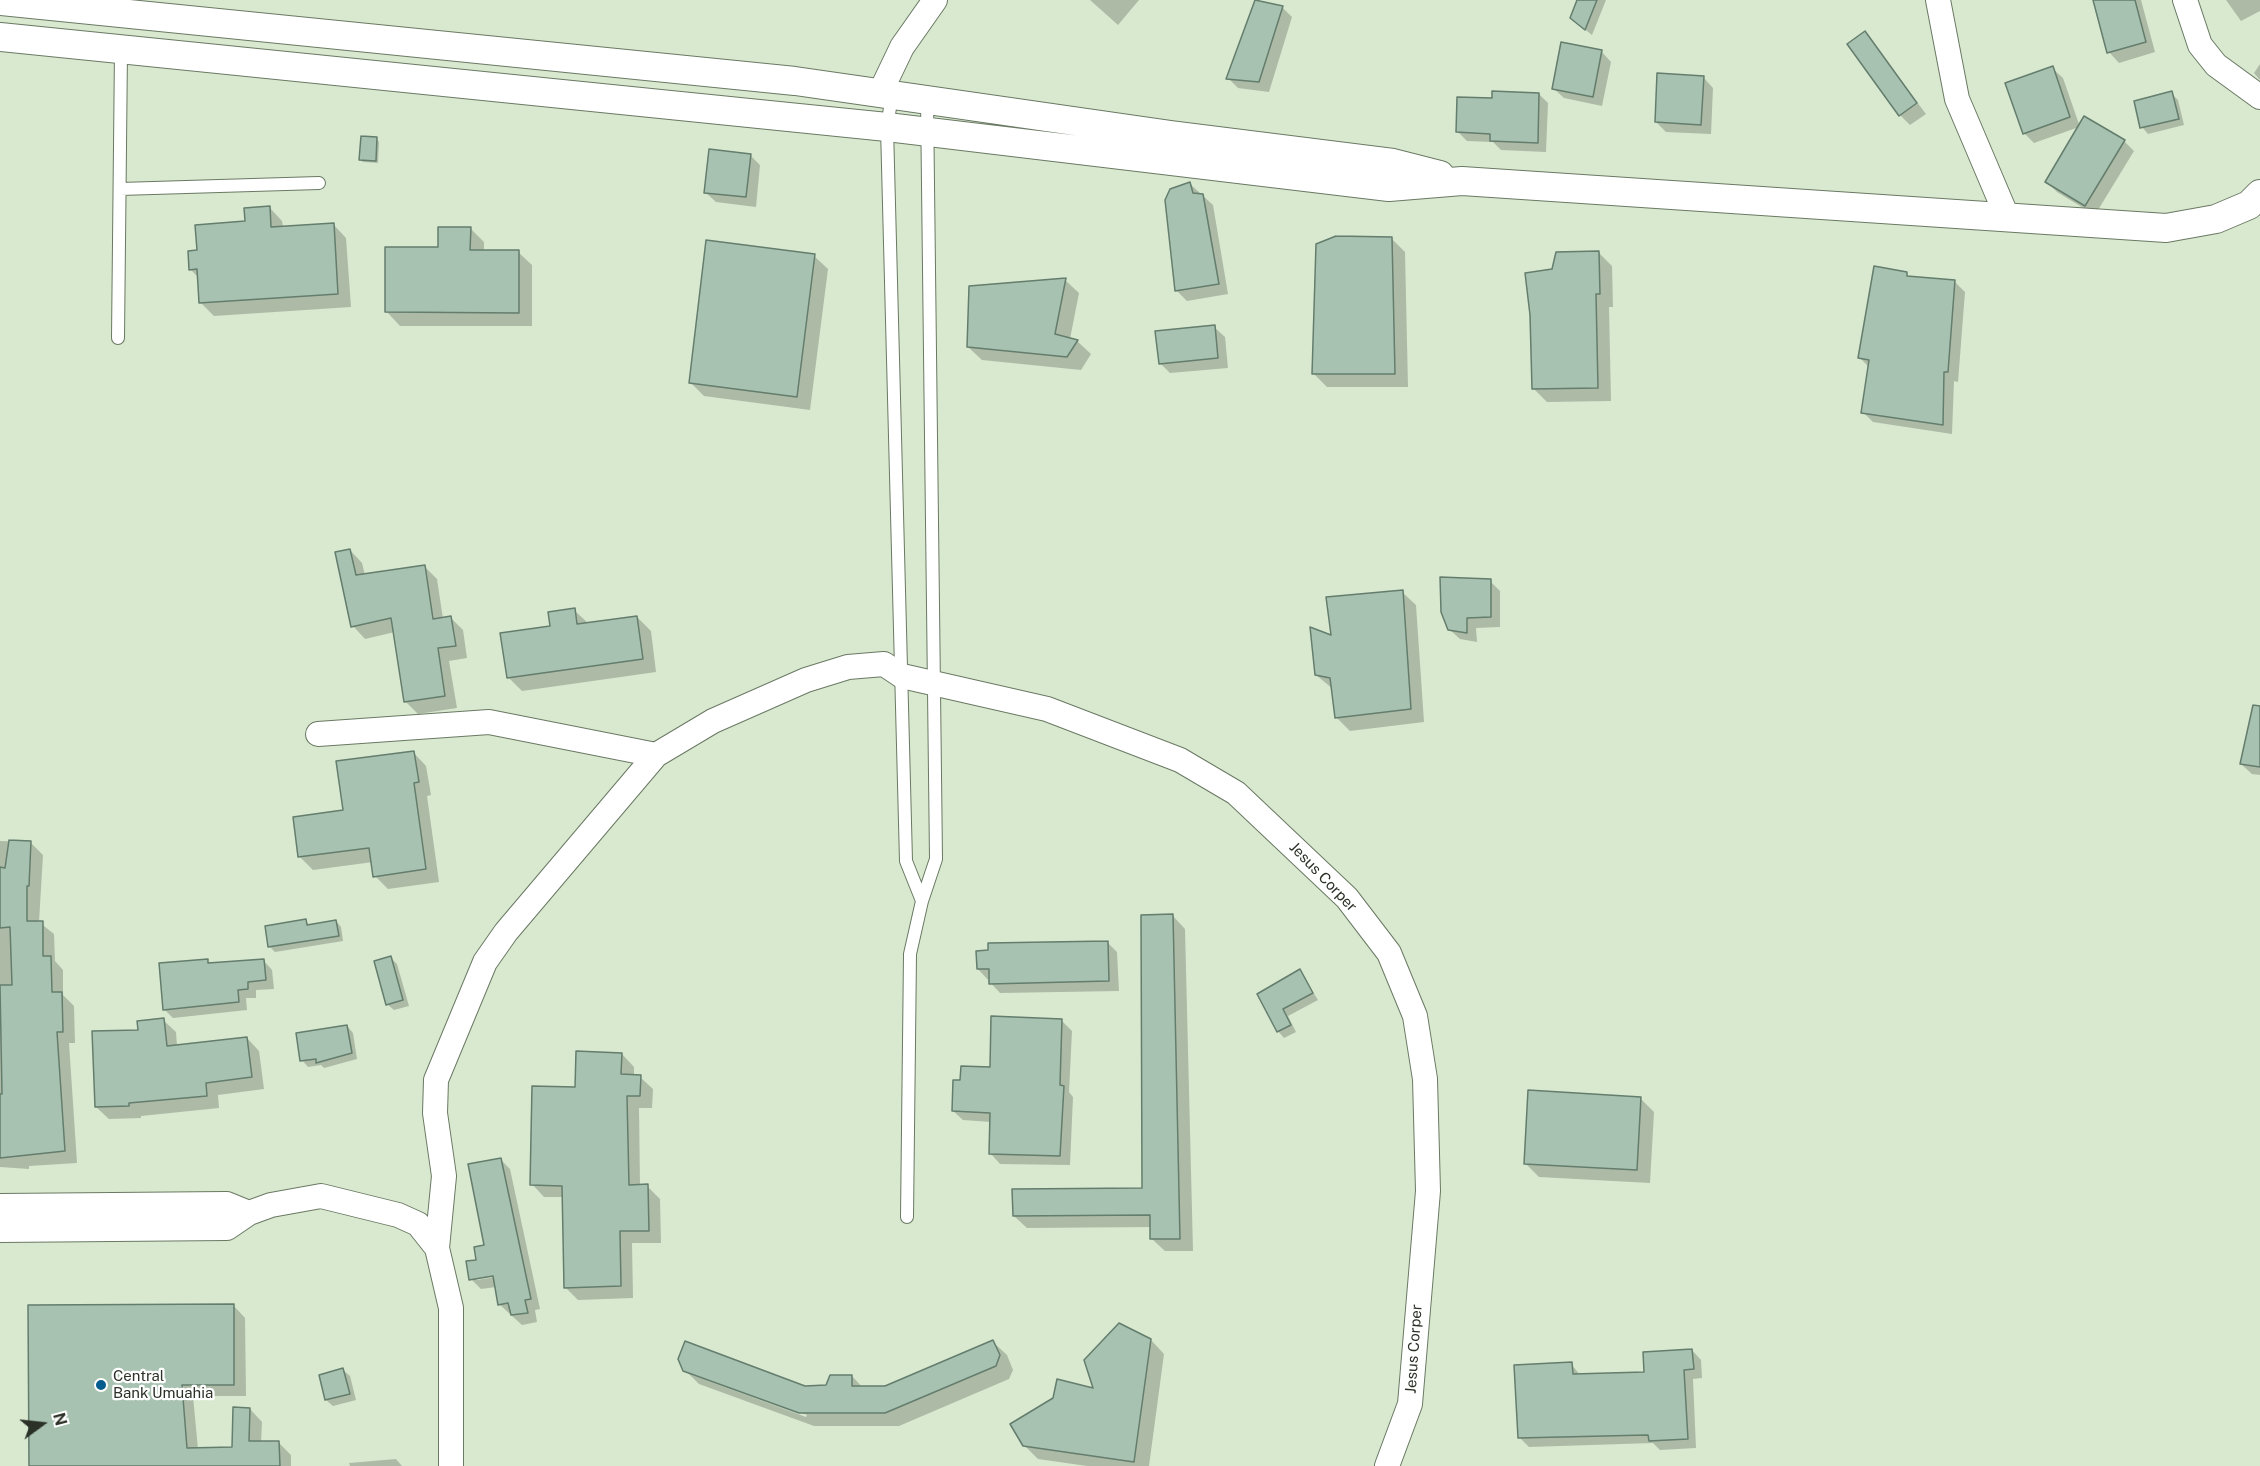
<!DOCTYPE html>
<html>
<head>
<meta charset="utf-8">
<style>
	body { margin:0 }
	#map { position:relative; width:2260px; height:1466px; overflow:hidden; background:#d8e9d0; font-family:"Public Sans",sans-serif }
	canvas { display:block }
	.north { position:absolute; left:12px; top:1394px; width:60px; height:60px; -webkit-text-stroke:4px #fff; paint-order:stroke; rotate:75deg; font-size:16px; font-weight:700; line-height:24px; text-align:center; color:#2b3127 }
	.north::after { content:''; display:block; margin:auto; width:21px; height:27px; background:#2b3127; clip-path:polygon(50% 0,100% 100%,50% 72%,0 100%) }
</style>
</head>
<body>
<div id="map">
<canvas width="2260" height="1466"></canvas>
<div class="north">N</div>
</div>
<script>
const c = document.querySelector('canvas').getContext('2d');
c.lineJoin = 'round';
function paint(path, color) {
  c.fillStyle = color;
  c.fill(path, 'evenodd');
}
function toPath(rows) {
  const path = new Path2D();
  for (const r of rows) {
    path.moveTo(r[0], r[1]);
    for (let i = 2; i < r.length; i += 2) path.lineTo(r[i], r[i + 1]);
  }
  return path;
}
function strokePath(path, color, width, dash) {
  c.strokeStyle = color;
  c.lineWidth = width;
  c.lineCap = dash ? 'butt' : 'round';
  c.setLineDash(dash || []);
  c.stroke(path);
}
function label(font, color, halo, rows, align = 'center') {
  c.font = font + ' "Public Sans",sans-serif';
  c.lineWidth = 4.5;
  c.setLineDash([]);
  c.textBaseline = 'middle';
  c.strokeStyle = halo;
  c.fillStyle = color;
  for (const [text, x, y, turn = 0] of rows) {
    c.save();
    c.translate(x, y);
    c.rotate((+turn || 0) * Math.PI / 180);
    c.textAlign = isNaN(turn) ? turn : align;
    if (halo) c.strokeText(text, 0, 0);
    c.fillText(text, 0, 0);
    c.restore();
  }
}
paint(toPath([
	[1090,0,1139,0,1118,25],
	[1579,0,1606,0,1592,35,1578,24],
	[2094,0,2141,0,2155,52,2119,63,2109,52],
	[2226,0,2260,0,2260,11,2241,21],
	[1282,7,1292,17,1269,92,1238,88,1228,78],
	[1865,33,1926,114,1910,125,1900,115],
	[1601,51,1611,62,1602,106,1564,98,1553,88],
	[2260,64,2260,80,2254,73],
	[2052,68,2063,78,2080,127,2124,141,2134,151,2095,215,2057,192,2047,182,2079,127,2034,143,2024,133],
	[1703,77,1713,88,1711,134,1666,132,1656,122],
	[2171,93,2178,100,2184,125,2148,134,2142,127],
	[1539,94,1548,103,1546,152,1501,150,1493,142,1467,141,1457,131,1493,99],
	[377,139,379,142,378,163,363,162,360,159],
	[750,155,760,165,756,207,716,202,705,192],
	[1189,183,1213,205,1228,294,1187,301,1177,291,1166,200],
	[269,207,282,221,283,227,333,224,346,238,351,307,214,316,201,303,199,278,190,269,199,251],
	[470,228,484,242,484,252,518,252,532,265,532,326,400,326,387,312,440,249],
	[1391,238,1405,252,1408,387,1327,387,1314,374],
	[1599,253,1612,266,1613,307,1609,307,1611,401,1547,402,1533,388,1532,314,1553,271],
	[814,256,828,269,810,410,704,396,690,382],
	[1906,274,1911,278,1955,282,1965,292,1958,382,1954,381,1952,434,1873,422,1863,412,1869,367,1860,358],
	[1065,280,1079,293,1070,339,1077,341,1091,354,1081,370,982,360,968,347],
	[1214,327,1225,337,1228,368,1170,373,1160,363],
	[350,550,362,563,365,575,424,566,437,579,443,619,451,618,463,630,467,658,449,661,457,708,418,714,405,701,395,632,365,639,353,626],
	[1490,581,1500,591,1500,627,1476,628,1477,642,1460,639,1449,629],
	[1402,592,1416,605,1424,722,1350,731,1336,717,1333,689,1316,675,1332,638],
	[574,610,588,623,637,617,651,631,656,672,522,691,508,677,551,628],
	[2260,719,2260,775,2252,774,2241,764],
	[413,752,426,766,431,795,427,796,439,882,388,889,375,876,373,862,313,870,300,857,345,811],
	[0,841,30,842,43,855,39,922,54,934,55,961,63,970,63,995,74,1006,75,1043,69,1043,77,1163,29,1166,29,1169,0,1167],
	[1173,916,1185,929,1193,1251,1165,1251,1152,1239,1152,1227,1027,1228,1014,1216,1144,1190],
	[306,921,310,926,336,921,341,927,343,941,275,952,269,946],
	[1107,942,1117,952,1119,991,1000,993,978,969],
	[391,958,397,964,409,1006,394,1010,387,1004],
	[264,961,272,970,274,989,256,990,256,998,246,998,247,1010,173,1018,164,1009,161,964],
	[1300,971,1318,1000,1288,1016,1296,1032,1284,1038,1278,1031,1259,995],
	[163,1020,176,1032,177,1046,247,1038,259,1051,264,1089,218,1095,219,1108,141,1116,141,1118,109,1119,96,1107,140,1032],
	[1062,1021,1072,1031,1069,1092,1073,1097,1070,1165,1000,1164,991,1154,991,1122,963,1120,953,1111,962,1082,991,1069],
	[347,1026,353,1033,357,1059,324,1068,321,1065,308,1067,302,1060],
	[622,1054,634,1067,634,1076,640,1077,653,1089,652,1108,639,1108,640,1186,647,1186,660,1199,661,1243,632,1243,633,1298,578,1300,565,1287,563,1197,544,1197,532,1184,576,1088],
	[1640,1098,1654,1112,1650,1183,1539,1177,1525,1163],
	[500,1159,510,1169,540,1309,535,1310,537,1322,522,1325,499,1304,496,1287,481,1289,471,1279,486,1246],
	[500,1273,501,1276,477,1280,477,1277],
	[233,1305,245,1318,246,1396,193,1396,198,1449,233,1449,250,1409,262,1422,261,1443,278,1442,291,1455,291,1466,30,1466],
	[1151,1340,1164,1354,1149,1466,1087,1466,1038,1459,1024,1445,1095,1390],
	[993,1342,1007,1355,1013,1370,1009,1379,899,1426,814,1426,699,1384,685,1370,804,1387,827,1387,852,1376,863,1388,885,1388],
	[692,1372,807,1415,806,1417,692,1375],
	[1692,1350,1701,1360,1702,1378,1693,1379,1696,1448,1660,1450,1653,1443,1529,1447,1520,1438,1571,1364,1581,1376,1646,1374],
	[343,1370,350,1376,356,1400,333,1406,326,1400],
	[396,1459,402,1466,350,1466,349,1463]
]), '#0003');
const building = toPath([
	[1255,0,1283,6,1259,82,1226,79,1255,0],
	[1577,0,1597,0,1585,30,1570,18,1577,0],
	[2093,0,2135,0,2146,42,2107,53,2093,0],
	[1865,31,1917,103,1899,116,1847,44,1865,31],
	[1561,42,1602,50,1593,97,1552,89,1561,42],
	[2053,66,2070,117,2023,134,2005,83,2053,66],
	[1657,73,1704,76,1701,125,1655,122,1657,73],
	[1492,91,1539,93,1538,143,1490,141,1490,134,1456,132,1457,97,1492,98,1492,91],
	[2172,91,2179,119,2140,128,2134,101,2172,91],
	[2084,116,2125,140,2085,206,2045,182,2084,116],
	[361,136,377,137,376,161,359,160,361,136],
	[709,149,751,154,746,197,704,193,709,149],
	[1190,182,1193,193,1203,194,1219,284,1175,291,1165,200,1170,189,1190,182],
	[270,206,271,227,334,223,338,294,199,303,197,269,189,270,188,251,197,250,195,225,245,221,244,208,270,206],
	[438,227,471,227,470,250,519,250,519,313,385,312,385,247,438,247,438,227],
	[1336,236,1392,237,1395,374,1312,374,1316,244,1336,236],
	[706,240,815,254,797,397,689,383,706,240],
	[1599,251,1600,294,1596,294,1598,388,1532,389,1530,315,1525,273,1552,269,1556,252,1599,251],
	[1874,266,1907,272,1907,276,1955,280,1948,372,1944,372,1943,425,1861,413,1869,360,1858,358,1874,266],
	[1066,278,1055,334,1078,340,1067,357,967,347,969,286,1066,278],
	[1215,325,1218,358,1159,364,1155,331,1215,325],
	[350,549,356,575,425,565,433,619,451,616,456,646,438,648,445,696,404,702,391,618,351,627,335,552,350,549],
	[1440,577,1491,579,1491,617,1467,618,1467,633,1448,630,1441,612,1440,577],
	[1403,590,1411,709,1335,718,1330,678,1315,675,1310,627,1331,635,1326,597,1403,590],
	[575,608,577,624,637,616,643,659,507,678,500,633,550,626,548,612,575,608],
	[2253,705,2260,706,2260,767,2240,764,2253,705],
	[414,751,419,782,414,783,426,869,373,877,369,848,298,857,293,817,343,810,336,761,414,751],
	[9,840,31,841,29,886,27,886,27,921,43,921,43,956,51,956,52,992,62,992,63,1032,57,1032,65,1151,0,1158,0,1094,2,1094,0,985,12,985,10,927,0,928,0,867,5,868,9,840],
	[1173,914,1180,1239,1150,1239,1150,1215,1013,1216,1012,1189,1142,1188,1141,915,1173,914],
	[306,919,307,925,336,920,339,936,268,947,265,926,306,919],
	[1108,941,1109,981,989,984,989,969,977,969,976,951,988,950,988,943,1108,941],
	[391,956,403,1000,386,1005,374,961,391,956],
	[208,959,208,963,264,959,266,980,248,982,248,989,238,990,239,1002,163,1010,159,963,208,959],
	[1300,969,1313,993,1283,1009,1291,1025,1277,1032,1257,994,1300,969],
	[991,1016,1062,1019,1060,1085,1064,1086,1060,1156,989,1154,990,1113,952,1111,953,1080,960,1080,961,1066,990,1067,991,1016],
	[164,1018,167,1046,247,1037,252,1077,206,1083,207,1096,129,1103,129,1106,95,1107,92,1031,138,1030,137,1021,164,1018],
	[347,1025,352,1053,316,1063,316,1059,300,1061,296,1033,347,1025],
	[576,1051,622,1053,621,1074,641,1075,640,1096,627,1096,629,1185,648,1184,649,1231,620,1231,621,1286,564,1288,562,1186,530,1185,532,1086,575,1087,576,1051],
	[1528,1090,1641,1097,1637,1170,1524,1164,1528,1090],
	[501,1158,531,1299,525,1300,528,1313,511,1315,508,1303,498,1305,493,1276,469,1280,466,1261,476,1260,474,1247,484,1245,468,1164,501,1158],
	[234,1304,234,1385,182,1385,187,1448,232,1447,233,1407,250,1408,249,1441,279,1441,280,1466,29,1466,28,1305,234,1304],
	[1119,1323,1151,1339,1134,1462,1023,1446,1010,1424,1053,1398,1057,1379,1093,1388,1084,1360,1119,1323],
	[993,1340,1000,1355,996,1366,885,1413,799,1413,683,1371,678,1359,685,1341,805,1386,826,1385,830,1375,852,1375,852,1386,885,1386,993,1340],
	[1692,1349,1694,1369,1684,1370,1688,1439,1649,1441,1648,1435,1518,1438,1514,1365,1572,1362,1573,1374,1644,1372,1643,1352,1692,1349],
	[343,1368,350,1394,325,1400,319,1375,343,1368]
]);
paint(building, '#a7c2b0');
strokePath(building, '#647d6d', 1.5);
const service = toPath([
	[892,95,887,127,906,861,922,901],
	[120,189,319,183],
	[118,338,121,50],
	[907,1217,910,954,922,901,936,859,927,100]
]);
const minor = toPath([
	[1938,0,1957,99,2008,219],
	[2185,0,2200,45,2216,65,2260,97],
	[880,93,902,47,935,0],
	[318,734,489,722,656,755],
	[0,1206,227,1204,249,1213],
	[0,1230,227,1228,249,1213,271,1205,321,1196,398,1215,418,1224,437,1248,451,1308,451,1466],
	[437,1248,444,1176,435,1113,436,1080,485,962,506,932,656,755,713,721,806,680,848,667,884,664,902,676,1047,709,1180,760,1236,793,1347,898,1389,953,1415,1016,1425,1079,1428,1191,1410,1404,1387,1466]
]);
const tertiary = toPath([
	[0,1,795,81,1171,135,1393,163,1440,175],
	[0,37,887,127,1389,187,1462,181,2166,228,2216,219,2249,205,2260,194]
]);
strokePath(service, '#6a7963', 14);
strokePath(minor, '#6a7963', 26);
strokePath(tertiary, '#6a7963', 30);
strokePath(service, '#fff', 12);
strokePath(minor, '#fff', 24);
strokePath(tertiary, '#fff', 28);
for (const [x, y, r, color] of [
	[101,1385,6,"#035c8e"]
]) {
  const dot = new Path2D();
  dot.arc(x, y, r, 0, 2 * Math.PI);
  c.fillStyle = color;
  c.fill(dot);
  strokePath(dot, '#fff', 2);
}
label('15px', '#2b3127', '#fff', [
	["Jesus Corper",1323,877,46],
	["Jesus Corper",1414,1349,-86]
]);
label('15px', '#2b3127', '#fff', [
	["Central",113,1376],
	["Bank Umuahia",113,1393]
], 'left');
</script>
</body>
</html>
